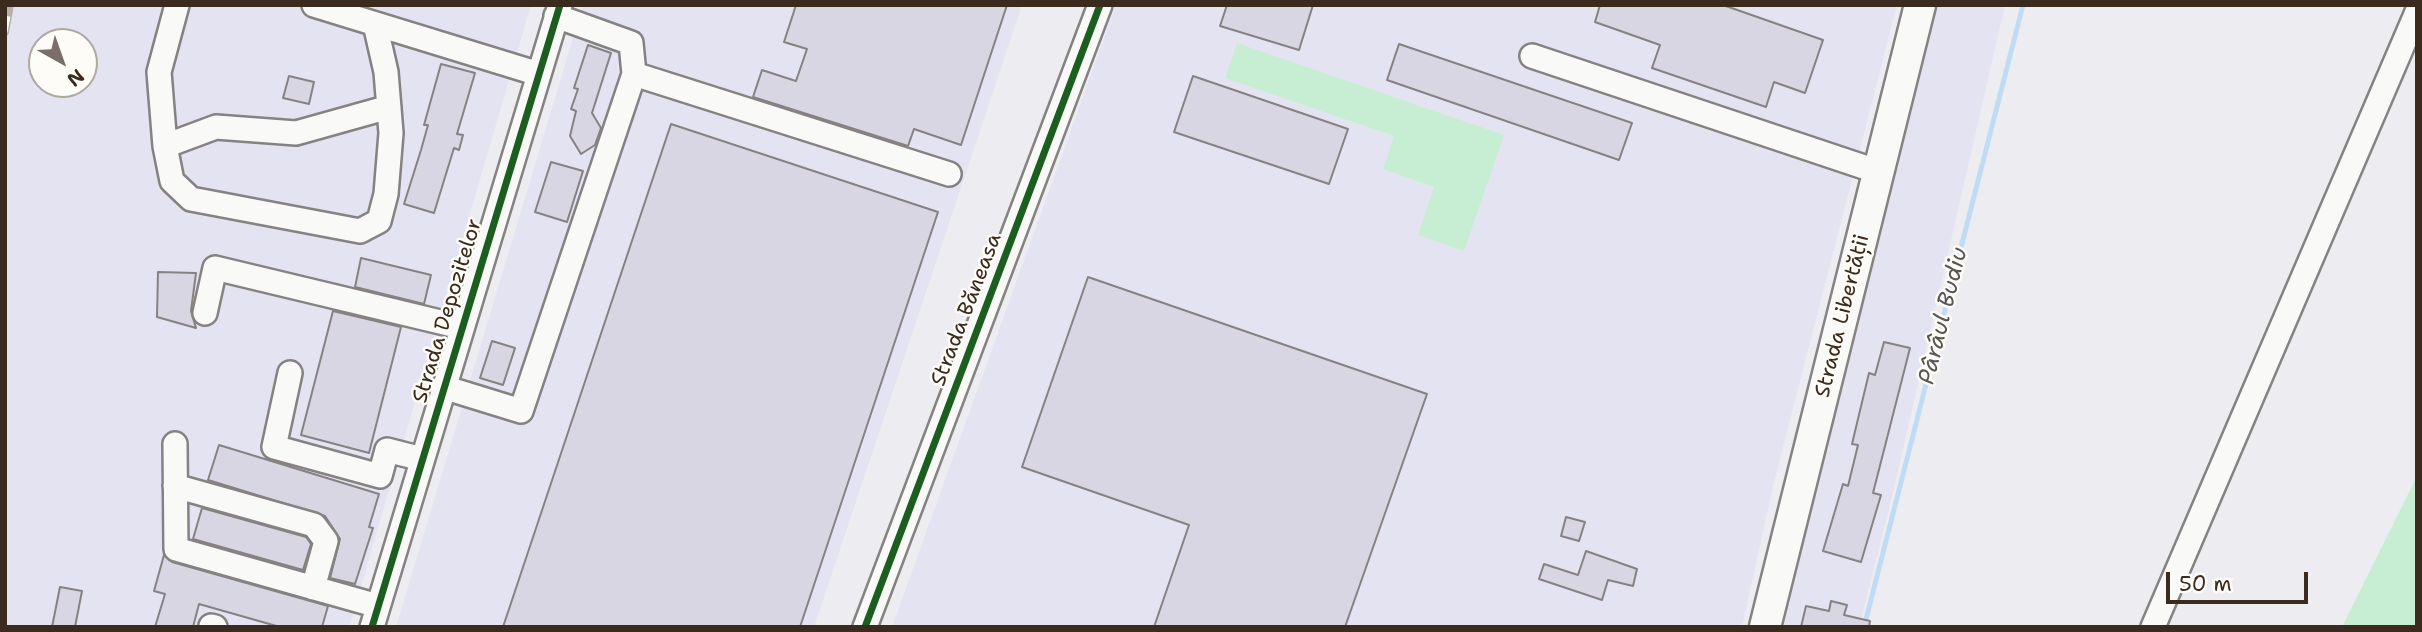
<!DOCTYPE html>
<html>
<head>
<meta charset="utf-8">
<style>
	body { margin:0 }
	#map { position:relative; width:2422px; height:632px; overflow:hidden; background:#ececf1; font-family:"Shantell Sans",sans-serif }
	canvas { display:block }
	.frame { position:absolute; inset:0; border:7px solid #3b2a1e; pointer-events:none }
	.north { position:absolute; left:28px; top:28px; width:70px; height:70px; box-sizing:border-box; background:#fdfcf7; border:2px solid #afa8a0; border-radius:50%; rotate:140deg; font-size:19px; font-weight:700; line-height:28px; text-align:center; color:#3b2a1e }
	.north::after { content:''; display:block; margin:auto; width:24px; height:32px; background:#796e68; clip-path:polygon(50% 0,100% 100%,50% 72%,0 100%) }
	.scale { position:absolute; left:2166px; top:572px; width:142px; height:32px; box-sizing:border-box; border:4px solid #3b2a1e; border-top:0; padding-left:9px; font-size:21px; line-height:24px; white-space:nowrap; color:#3b2a1e; -webkit-text-stroke:5px #fdfcf7; paint-order:stroke }
</style>
</head>
<body>
<div id="map">
<canvas width="2422" height="632"></canvas>
<div class="frame"></div>
<div class="north">N</div>
<div class="scale">50 m</div>
</div>
<script>
const c = document.querySelector('canvas').getContext('2d');
c.lineJoin = 'round';
function paint(path, color) {
  c.fillStyle = color;
  c.fill(path, 'evenodd');
}
function toPath(rows) {
  const path = new Path2D();
  for (const r of rows) {
    path.moveTo(r[0], r[1]);
    for (let i = 2; i < r.length; i += 2) path.lineTo(r[i], r[i + 1]);
  }
  return path;
}
function strokePath(path, color, width, dash) {
  c.strokeStyle = color;
  c.lineWidth = width;
  c.lineCap = dash ? 'butt' : 'round';
  c.setLineDash(dash || []);
  c.stroke(path);
}
function label(font, color, halo, rows, align = 'center') {
  c.font = font + ' "Shantell Sans",sans-serif';
  c.lineWidth = 5;
  c.setLineDash([]);
  c.textBaseline = 'middle';
  c.strokeStyle = halo;
  c.fillStyle = color;
  for (const [text, x, y, turn = 0] of rows) {
    c.save();
    c.translate(x, y);
    c.rotate((+turn || 0) * Math.PI / 180);
    c.textAlign = isNaN(turn) ? turn : align;
    if (halo) c.strokeText(text, 0, 0);
    c.fillText(text, 0, 0);
    c.restore();
  }
}
paint(toPath([
	[5,5,531,5,349,627,5,627],
	[42,42,84,42,84,84,42,84],
	[583,5,1022,5,814,627,396,627],
	[1116,5,1897,5,1774,482,1742,627,892,627],
	[1932,5,2005,5,1892,497,1859,627,1774,627]
]), '#e4e3f2');
paint(toPath([
	[1237,43,1504,135,1464,251,1418,235,1434,187,1383,169,1394,136,1225,78],
	[2417,476,2417,627,2342,627]
]), '#c7eed3');
strokePath(toPath([
	[1864,627,2023,5]
]), '#c0dcf5', 5);
const building = toPath([
	[796,5,1007,5,961,145,914,129,908,146,753,97,762,70,796,81,807,49,784,42,796,5],
	[1227,5,1313,5,1299,50,1220,26,1227,5],
	[1600,5,1723,5,1823,40,1805,93,1774,82,1766,107,1652,68,1660,45,1595,22,1600,5],
	[1399,44,1632,123,1619,160,1387,80,1399,44],
	[588,45,611,53,592,113,601,128,595,145,581,154,570,136,576,111,571,109,578,89,574,88,588,45],
	[441,64,475,73,457,134,463,135,459,150,454,148,434,213,404,204,421,150,428,125,424,125,441,64],
	[289,76,314,82,309,104,283,98,289,76],
	[1193,76,1348,129,1329,184,1174,132,1193,76],
	[671,124,938,212,800,627,503,627,671,124],
	[551,162,583,171,567,222,535,212,551,162],
	[361,258,431,275,424,304,355,287,361,258],
	[158,272,196,273,191,311,196,328,157,317,158,272],
	[1088,277,1427,394,1345,627,1154,627,1189,525,1022,467,1088,277],
	[333,311,401,327,369,453,301,435,333,311],
	[492,341,515,348,503,385,480,378,492,341],
	[1884,342,1910,348,1873,493,1881,495,1861,562,1823,551,1843,484,1848,486,1858,445,1852,444,1869,373,1875,375,1884,342],
	[219,445,379,494,369,527,373,528,355,584,330,578,340,539,325,516,208,480,219,445],
	[202,508,306,537,311,544,303,570,193,539,202,508],
	[1566,517,1585,522,1579,541,1561,536,1566,517],
	[1586,551,1637,569,1633,586,1608,580,1602,600,1539,579,1544,564,1578,575,1586,551],
	[164,555,172,562,328,606,322,627,280,627,199,604,193,627,155,627,165,594,154,591,164,555],
	[60,587,82,591,75,627,52,627,60,587],
	[1831,601,1847,605,1844,615,1870,621,1869,627,1801,627,1806,606,1829,611,1831,601]
]);
paint(building, '#d8d6e3');
strokePath(building, '#868282', 2);
const minor = toPath([
	[177,5,159,72,165,146,172,181,191,199,360,231,379,221,386,194,391,133,386,72,375,24],
	[314,5,539,74],
	[1532,56,1879,172],
	[634,74,949,174],
	[165,146,216,127,296,133,389,107],
	[205,313,215,268,461,327],
	[290,373,274,447,380,476,387,450,422,459],
	[443,387,521,411,634,74,631,43,556,16],
	[175,444,176,549,378,606],
	[175,486,314,525,326,541,313,588],
	[211,626,215,627],
	[372,627,560,5],
	[865,627,1100,5],
	[2153,627,2417,12]
]);
const major = toPath([
	[1765,627,1920,5]
]);
strokePath(minor, '#868282', 28);
strokePath(major, '#868282', 35);
strokePath(minor, '#f9f9f8', 23);
strokePath(major, '#f9f9f8', 30);
const rail = toPath([
	[5,32,10,5]
]);
strokePath(rail, '#b4b2b0', 8);
strokePath(rail, '#fdfcf7', 5, [16]);
strokePath(toPath([
	[372,627,560,5],
	[865,627,1100,5]
]), '#1b5e20', 7);
label('21px', '#3b2a1e', '#fdfcf7', [
	["Strada Băneasa",967,310,-69],
	["Strada Depozitelor",448,311,-73],
	["Strada Libertății",1843,316,-76]
]);
label('italic 23px', '#585554', '#fdfcf7', [
	["Pârâul Budiu",1944,316,-76]
]);
</script>
</body>
</html>
